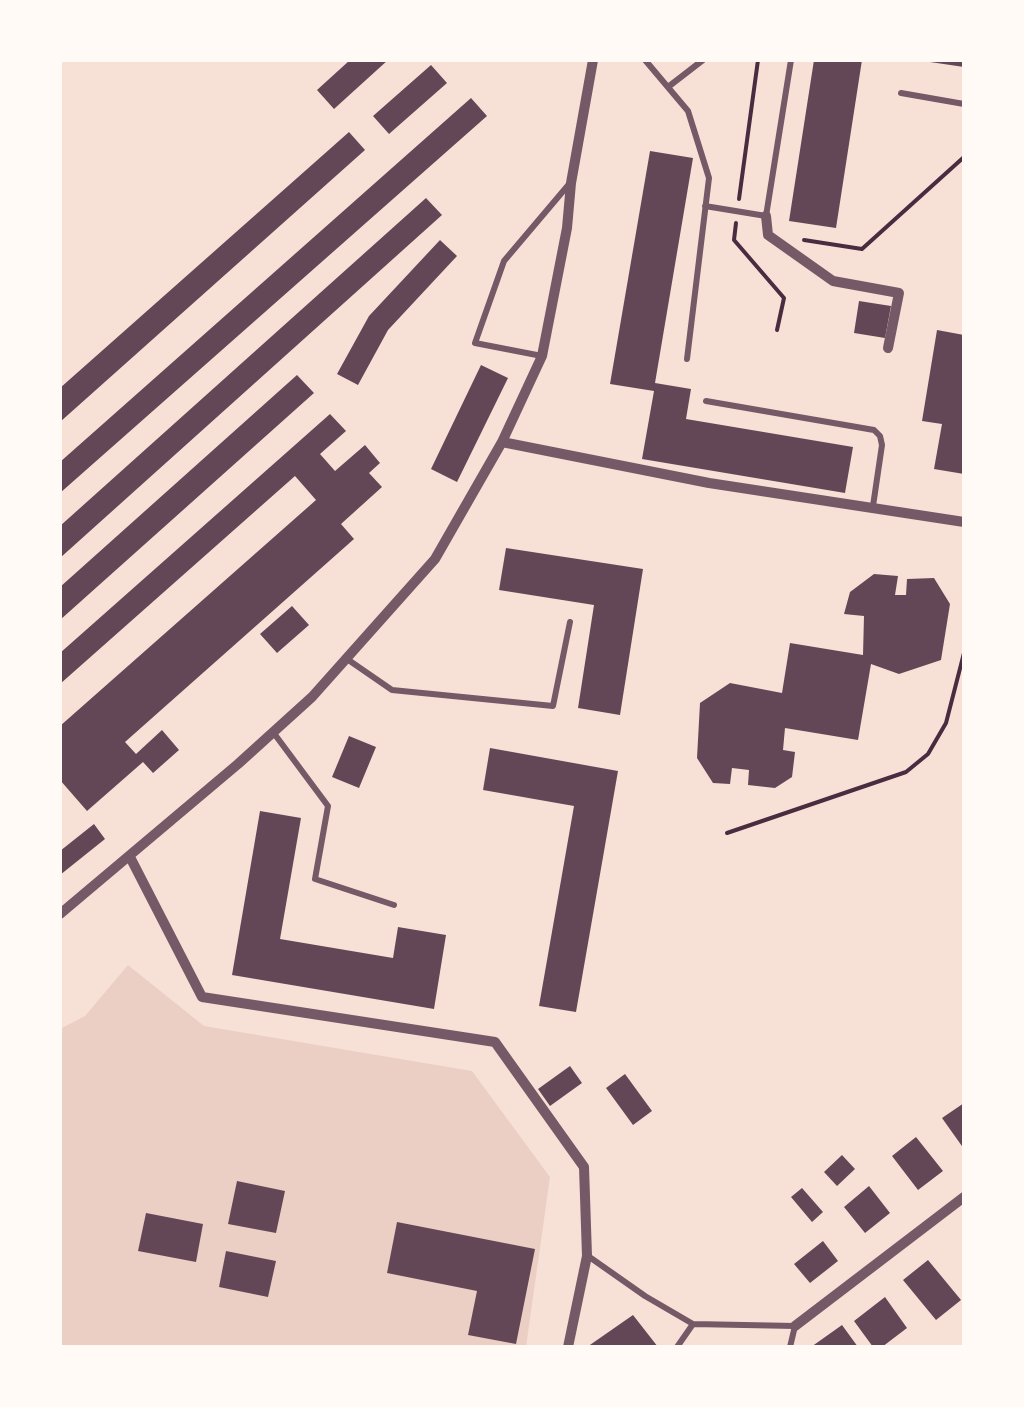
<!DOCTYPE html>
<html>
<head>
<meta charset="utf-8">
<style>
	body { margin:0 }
	#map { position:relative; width:1024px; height:1407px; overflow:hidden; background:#f7e1d7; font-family:Helvetica,sans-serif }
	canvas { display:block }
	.frame { position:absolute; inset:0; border:62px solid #fffaf5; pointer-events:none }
</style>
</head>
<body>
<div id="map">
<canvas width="1024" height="1407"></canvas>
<div class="frame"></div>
</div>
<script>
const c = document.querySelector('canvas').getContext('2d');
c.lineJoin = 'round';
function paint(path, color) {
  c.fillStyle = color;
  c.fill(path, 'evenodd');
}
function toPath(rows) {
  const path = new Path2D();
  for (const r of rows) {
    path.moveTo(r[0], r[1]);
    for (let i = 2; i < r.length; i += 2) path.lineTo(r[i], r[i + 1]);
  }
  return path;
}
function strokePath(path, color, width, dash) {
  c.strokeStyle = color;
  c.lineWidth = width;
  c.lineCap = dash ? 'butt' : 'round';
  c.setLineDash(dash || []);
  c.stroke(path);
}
paint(toPath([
	[128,965,204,1026,472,1071,550,1177,526,1347,60,1347,60,1029,85,1016]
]), '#ebcfc5');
paint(toPath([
	[350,60,388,60,334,109,317,90],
	[814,60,862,60,836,228,789,221],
	[930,60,964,60,964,67,930,62],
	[431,65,447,83,389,134,373,116],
	[471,98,487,116,60,493,60,462],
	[349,132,365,150,60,422,60,388],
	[650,151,693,158,655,383,691,389,686,419,853,447,845,493,642,459,654,391,610,384],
	[426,198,442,215,60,558,60,526],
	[440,240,457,256,388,330,358,385,337,374,369,316],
	[859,301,891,306,885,338,854,333],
	[937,330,964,335,964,474,934,469,942,424,922,421],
	[481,365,508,378,457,482,431,469],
	[297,375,314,393,60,620,60,587],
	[330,414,346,431,320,454,335,471,365,445,380,463,369,473,382,487,341,524,354,539,125,742,136,754,162,730,179,750,153,773,143,762,87,811,60,780,60,726,316,500,295,476,60,684,60,653],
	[506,548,643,569,620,715,578,708,594,605,499,590],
	[874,574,898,576,895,595,906,595,907,579,934,578,950,604,941,660,899,674,871,664,858,740,785,728,783,750,795,752,792,777,775,788,748,785,749,770,732,768,730,784,713,783,697,758,700,703,730,683,782,693,790,643,863,655,864,616,844,614,850,592],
	[292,606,309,625,277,653,260,634],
	[349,736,376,747,359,788,332,777],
	[490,748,618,771,576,1012,539,1006,574,806,483,790],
	[260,811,301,818,280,939,393,958,398,927,446,935,434,1009,232,975],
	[94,824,105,839,60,875,60,851],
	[570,1066,582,1083,550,1106,538,1089],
	[625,1074,652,1111,633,1125,606,1088],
	[964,1103,964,1149,942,1118],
	[916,1137,943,1171,918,1190,892,1156],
	[842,1155,855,1169,837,1186,824,1172],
	[237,1181,285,1191,276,1233,228,1224],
	[869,1186,890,1213,865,1233,844,1207],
	[802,1188,823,1212,812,1222,791,1197],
	[146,1213,203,1224,196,1262,138,1251],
	[397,1222,535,1249,516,1344,468,1335,477,1291,387,1273],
	[823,1241,838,1261,810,1283,794,1264],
	[226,1251,276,1261,268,1297,219,1287],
	[928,1260,961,1300,936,1320,903,1280],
	[885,1297,907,1328,882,1347,873,1347,854,1321],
	[633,1315,658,1347,587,1347],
	[842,1325,858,1347,811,1347]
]), '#644757');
strokePath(toPath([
	[739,199,758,60],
	[736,223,734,240,784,298,777,330],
	[804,240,862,249,964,157],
	[727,833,906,772,928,754,946,723,964,653]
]), '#4a2c40', 4);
strokePath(toPath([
	[645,60,688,111,709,178,687,359],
	[668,87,703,60],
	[901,93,964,104],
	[705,206,766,216,791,60],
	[542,356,475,343,504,261,570,183],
	[706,401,874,430,880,436,882,445,873,506],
	[347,659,392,690,553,706,570,622],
	[273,732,328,806,315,879,394,905],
	[588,1256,645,1296,693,1324,677,1347],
	[693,1324,795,1326,790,1347]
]), '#755966', 6);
strokePath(toPath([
	[766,216,768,235,833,281,899,293,888,348],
	[502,442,709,483,964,522],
	[130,857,202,997,495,1042,584,1167,587,1256,568,1347],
	[60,914,238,764,312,697,435,559,502,442,542,356,567,228,571,183,593,60],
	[795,1326,964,1197]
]), '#755966', 10);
</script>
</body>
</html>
